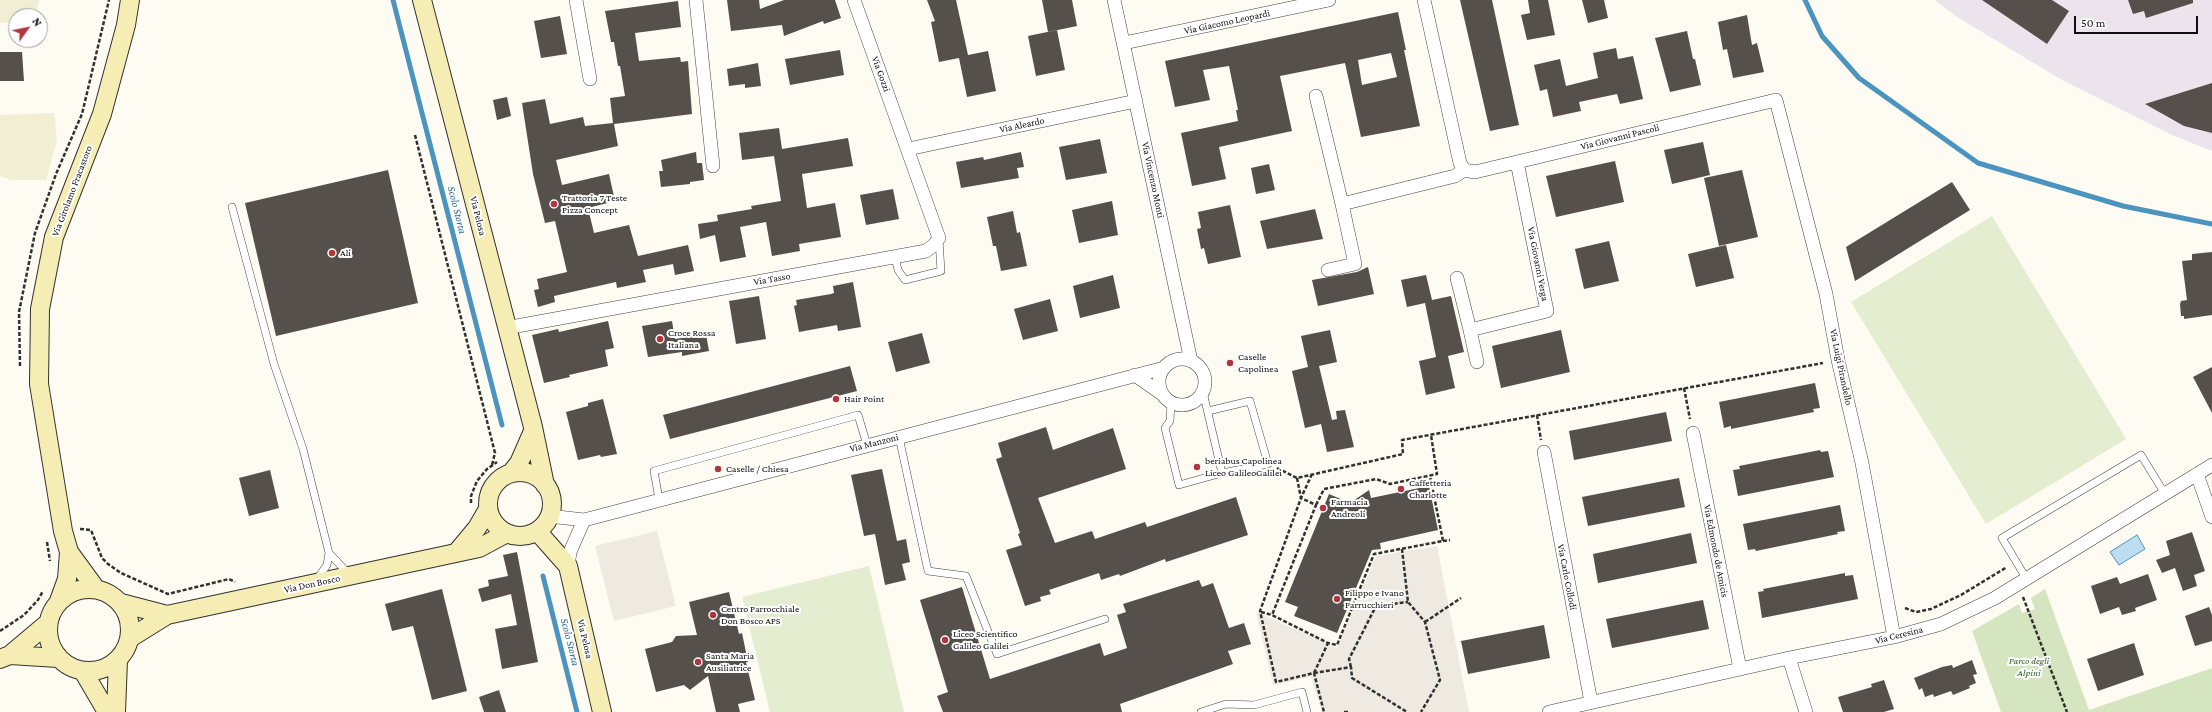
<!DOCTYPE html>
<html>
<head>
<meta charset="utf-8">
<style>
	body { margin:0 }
	#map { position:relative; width:2212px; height:712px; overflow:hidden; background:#fefbf2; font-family:"Crimson Pro",serif }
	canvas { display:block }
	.north { position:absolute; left:8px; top:8px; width:40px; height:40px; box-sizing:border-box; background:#fff; border:1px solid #9f9f9f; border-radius:50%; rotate:57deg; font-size:11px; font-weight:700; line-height:16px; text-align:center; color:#0f0f0f }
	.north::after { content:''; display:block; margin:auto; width:14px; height:18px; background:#b1353f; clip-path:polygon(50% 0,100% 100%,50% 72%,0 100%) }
	.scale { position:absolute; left:2074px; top:16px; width:124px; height:18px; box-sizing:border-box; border:2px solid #0f0f0f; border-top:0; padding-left:5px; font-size:12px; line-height:14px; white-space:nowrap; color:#0f0f0f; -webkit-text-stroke:3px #fff; paint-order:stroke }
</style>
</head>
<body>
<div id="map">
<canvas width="2212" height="712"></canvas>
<div class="north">N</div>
<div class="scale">50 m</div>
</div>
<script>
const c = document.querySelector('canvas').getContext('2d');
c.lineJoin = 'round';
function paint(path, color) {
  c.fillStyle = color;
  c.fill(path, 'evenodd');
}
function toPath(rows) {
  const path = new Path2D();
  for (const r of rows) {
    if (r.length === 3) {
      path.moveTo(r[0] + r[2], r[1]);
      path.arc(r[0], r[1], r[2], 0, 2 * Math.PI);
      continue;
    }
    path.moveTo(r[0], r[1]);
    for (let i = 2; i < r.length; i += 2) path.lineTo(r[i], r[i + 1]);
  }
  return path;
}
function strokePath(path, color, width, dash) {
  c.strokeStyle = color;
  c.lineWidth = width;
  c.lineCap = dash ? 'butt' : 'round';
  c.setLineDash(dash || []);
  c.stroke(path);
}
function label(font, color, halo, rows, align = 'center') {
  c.font = font + ' "Crimson Pro",serif';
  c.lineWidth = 4;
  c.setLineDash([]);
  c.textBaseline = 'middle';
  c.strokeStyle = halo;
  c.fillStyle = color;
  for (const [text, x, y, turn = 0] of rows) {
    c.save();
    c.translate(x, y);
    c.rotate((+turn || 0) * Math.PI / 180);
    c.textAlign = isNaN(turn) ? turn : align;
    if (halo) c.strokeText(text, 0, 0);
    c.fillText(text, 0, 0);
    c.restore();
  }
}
paint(toPath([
	[1935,0,2212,0,2212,151,2172,135,2062,80,1957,17]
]), '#ebe4ec');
paint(toPath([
	[0,0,39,0,36,16,16,16,16,23,0,23],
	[54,113,57,141,46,180,11,180,0,176,0,115]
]), '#f1eed4');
paint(toPath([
	[2045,589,2089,710,2212,668,2212,712,2001,712,1972,631,2019,604,2022,613,2035,609,2031,598]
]), '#d4e5bf');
paint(toPath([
	[1992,216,2126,439,1986,524,1851,302],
	[869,566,904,712,770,712,742,597]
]), '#e4edd0');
paint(toPath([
	[657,531,676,606,614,621,595,546],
	[1437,546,1469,712,1322,712,1311,677,1273,685,1256,612,1337,648,1376,556]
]), '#eeeae1');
const water = toPath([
	[2137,535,2145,549,2119,565,2110,552,2137,535]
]);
paint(water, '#bcdef0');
strokePath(water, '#4b94bf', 1);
strokePath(toPath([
	[393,0,502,425],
	[1805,0,1822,36,1859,78,1978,163,2123,206,2212,224],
	[543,576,577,712]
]), '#4b94bf', 5);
paint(toPath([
	[727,0,759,0,760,9,784,0,835,0,841,18,824,24,823,21,784,36,782,25,731,31],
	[927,0,956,0,968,55,988,51,996,91,967,97,959,58,939,62,931,22,935,21],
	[1042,0,1072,0,1077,26,1048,32],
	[1460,0,1492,0,1519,125,1490,131],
	[1528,0,1548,0,1555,35,1527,40,1521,15,1530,13],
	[1582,0,1604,0,1608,18,1588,23],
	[1982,0,2052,0,2069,11,2047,44],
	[2128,0,2193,0,2193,3,2146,18,2144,11,2133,14],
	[678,1,681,27,635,33,639,61,680,57,681,62,688,61,692,114,614,124,618,146,556,160,562,185,609,174,615,201,588,208,594,233,629,225,638,256,688,245,694,271,675,275,673,264,643,270,646,282,617,288,616,282,554,296,555,302,538,307,534,290,539,289,537,279,567,272,555,221,545,223,533,174,522,103,545,99,550,124,583,117,585,126,613,123,610,98,625,96,620,66,618,66,614,42,611,42,605,11],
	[1398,12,1406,50,1404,50,1420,126,1361,137,1345,63,1280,76,1292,131,1219,147,1226,179,1192,186,1181,133,1238,121,1236,110,1238,110,1229,66,1203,70,1210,100,1175,107,1165,61],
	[1391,53,1397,77,1362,85,1358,60],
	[1747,15,1752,45,1757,43,1764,72,1733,78,1727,49,1723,50,1718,22],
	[560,16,567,54,541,58,534,21],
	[1057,30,1065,70,1036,76,1028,36],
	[1687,31,1693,59,1695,59,1701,85,1670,92,1655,38],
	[1616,48,1618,59,1633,56,1643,99,1620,104,1617,94,1579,102,1581,111,1553,117,1547,89,1540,91,1534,65,1560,59,1566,86,1598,78,1593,53],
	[840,50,844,75,790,85,785,59],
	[0,52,22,52,24,81,0,81],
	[758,63,761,86,745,88,745,84,729,86,727,69],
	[2212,83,2212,133,2184,126,2145,104],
	[507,97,511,116,497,120,493,100],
	[779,128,782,149,848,138,853,166,802,174,807,208,835,203,841,237,799,244,800,251,772,256,766,222,740,227,746,257,720,262,715,235,700,239,698,224,718,221,717,215,752,209,751,206,781,201,774,156,742,160,739,133],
	[1100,139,1107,173,1066,180,1059,147],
	[1703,142,1710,175,1672,184,1664,150],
	[696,152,697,163,702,163,704,180,690,182,690,184,661,187,659,171,663,171,661,160],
	[1021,152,1024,167,1017,168,1019,178,961,188,956,162,983,157,984,160],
	[1615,161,1624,202,1556,217,1546,176],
	[1269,164,1275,190,1256,194,1251,168],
	[388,170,418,303,276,336,245,203],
	[1742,170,1758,237,1719,246,1704,178],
	[1952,182,1970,210,1855,281,1846,247],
	[893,189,899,219,866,225,860,195],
	[1112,201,1118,235,1079,243,1072,210],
	[1230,205,1241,257,1208,264,1204,248,1201,249,1197,229,1201,228,1198,212],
	[1315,209,1323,239,1267,249,1260,221],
	[1013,211,1017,233,1020,232,1027,266,1001,271,996,246,993,246,987,217],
	[1609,241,1619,281,1584,289,1575,249],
	[1726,245,1734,278,1696,287,1688,254],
	[2212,252,2212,315,2184,319,2184,316,2181,316,2180,304,2181,301,2187,300,2182,261,2192,260,2192,254],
	[1368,267,1374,294,1318,306,1312,280,1357,272],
	[1113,275,1120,308,1080,318,1073,286],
	[1426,275,1432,300,1451,296,1464,352,1448,356,1455,388,1426,395,1419,361,1436,357,1425,303,1407,307,1401,280],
	[853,282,861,327,838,331,837,325,799,332,794,306,797,305,796,300,831,294,834,293,833,286],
	[759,296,766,339,736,344,729,301],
	[1050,299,1058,331,1023,340,1014,309],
	[608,321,614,348,605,350,608,366,569,375,570,377,544,383,532,335,558,329,559,332],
	[672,321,675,339,706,334,709,351,682,356,682,352,648,357,642,326],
	[1330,330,1337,362,1319,366,1332,420,1337,419,1336,411,1345,410,1354,447,1327,452,1321,424,1305,428,1292,371,1308,367,1301,336],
	[1561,330,1570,372,1501,388,1492,346],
	[922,333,930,363,896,372,888,342],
	[850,366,857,391,670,439,663,415],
	[2212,367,2212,413,2193,377],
	[1815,383,1820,408,1813,409,1814,412,1731,429,1731,426,1724,428,1719,402],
	[603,399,617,454,601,457,600,455,578,460,566,412,588,406,588,403],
	[1666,412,1672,441,1574,460,1569,431],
	[1046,427,1053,450,1113,428,1126,469,1038,498,1055,543,1092,531,1095,539,1145,522,1147,527,1236,497,1248,535,1166,562,1165,559,1120,576,1119,574,1101,580,1099,573,1049,590,1051,594,1040,597,1041,601,1025,606,1006,550,1022,545,1018,534,1020,533,996,459,1002,457,998,443],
	[1820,450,1821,452,1828,451,1834,477,1738,496,1733,470,1740,469,1739,466],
	[882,469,897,541,906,539,910,562,902,564,906,580,885,585,875,534,864,536,851,475],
	[270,470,279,508,249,516,239,478],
	[1679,478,1685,507,1588,526,1582,497],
	[1429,486,1438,530,1380,543,1381,549,1372,550,1337,633,1294,616,1298,607,1285,602,1329,494,1350,503,1369,490,1371,498],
	[1840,505,1845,531,1837,532,1838,534,1756,551,1755,549,1748,550,1743,524],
	[2192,532,2205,571,2194,575,2197,586,2183,591,2175,568,2162,573,2156,560,2170,555,2166,541],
	[1691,533,1697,563,1598,583,1593,554],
	[517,552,538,662,502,669,495,629,517,625,511,594,482,602,478,589,489,586,488,580,508,576,503,555],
	[1845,573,1845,576,1853,575,1858,599,1762,618,1758,592,1764,591,1763,589],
	[2148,574,2157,600,2135,608,2136,611,2122,615,2119,607,2100,614,2091,586,2117,577,2120,584],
	[1199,580,1202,587,1213,583,1229,628,1244,623,1251,644,1228,651,1233,664,1120,704,1122,712,943,712,937,696,948,692,920,600,962,587,990,679,1100,643,1104,656,1127,648,1117,615,1126,612,1123,604],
	[442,589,467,691,432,700,413,626,392,631,385,604],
	[729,592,739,634,742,633,748,662,746,662,755,700,738,704,740,712,716,712,708,676,690,690,684,685,656,692,645,649,672,642,676,636,697,635,689,602],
	[1703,600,1709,629,1612,648,1606,619],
	[2209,607,2212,615,2212,641,2195,646,2185,616],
	[1544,625,1550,658,1468,674,1461,641],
	[2134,643,2144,675,2098,691,2087,659],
	[1972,660,1977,674,1973,675,1976,683,1969,686,1970,688,1953,695,1951,691,1934,697,1933,694,1925,697,1922,688,1919,690,1914,678,1942,667,1952,665,1953,668],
	[1884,680,1894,709,1884,712,1843,712,1838,697,1872,687,1871,684],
	[499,690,506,712,484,712,479,697]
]), '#56504c');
const lane = toPath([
	[232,207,274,364,303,449,329,553],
	[895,257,898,270,905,280,941,271,939,240],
	[1171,402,1170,421,1165,428,1179,485,1222,473,1203,392],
	[1208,411,1250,401,1268,464,1222,473],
	[899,437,928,571,966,576,997,654,1105,619],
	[659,499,654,471,858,415,867,445],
	[2026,578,2002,538,2141,455,2165,494],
	[317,579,327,565,329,553,344,569,351,573],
	[1201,712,1226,704,1254,705,1302,692,1307,712]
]);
const street = toPath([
	[576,0,590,79],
	[696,0,713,166],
	[1114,0,1191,361],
	[1424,0,1460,163,1464,170],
	[1124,43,1329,0],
	[1316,96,1342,204],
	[908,149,1136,101],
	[1328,270,1355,264,1342,204,1455,176,1464,170,1475,172,1517,162,1776,100,1826,294,1838,360,1862,463,1894,637],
	[1457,278,1470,330,1547,311,1517,162],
	[506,328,926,251,934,245,939,238,854,0],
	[1470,330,1477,362],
	[1182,382,23],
	[1135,375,1162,394],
	[1693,433,1740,669],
	[1544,452,1591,702],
	[2197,474,2212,517],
	[549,516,584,520,1164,368],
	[568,566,570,552,584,520],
	[1789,658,1806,712],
	[1549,712,1789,658,1894,637,1941,624,1995,598,2212,465]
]);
const secondary = toPath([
	[422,0,533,427,545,485],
	[520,504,32],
	[511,473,519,463,533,431],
	[537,531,568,566,602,712],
	[457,552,477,528,488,509],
	[89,630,41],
	[96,589,69,552,63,531,39,384,40,309,54,237,102,114,126,25,130,0],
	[59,601,67,579,69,552],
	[121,603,167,615],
	[130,638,167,615,479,548,507,533],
	[10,655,58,658],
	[0,659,10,655,48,623],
	[83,671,107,712],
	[116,712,118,660]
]);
strokePath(lane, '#424242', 8);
strokePath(street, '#424242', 14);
strokePath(secondary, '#313131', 20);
strokePath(toPath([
	[415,135,495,453,492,465],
	[20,366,19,312,35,233,56,174,82,114,109,0],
	[1684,388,1690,419],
	[1537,415,1541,440],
	[1277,468,1297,478,1403,454,1402,440,1823,363],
	[1312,474,1301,498,1316,505,1272,615,1328,643,1337,645,1374,554,1443,541,1430,476],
	[1297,478,1301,498,1260,611,1276,682,1314,673,1324,712],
	[471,503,471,496,477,481,487,469,497,462],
	[1316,505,1324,489,1376,479,1390,484,1437,474,1431,435],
	[80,529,91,530,102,558,108,564,121,573,168,594,229,579,235,582],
	[1443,541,1450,540],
	[47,542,50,561],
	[1402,549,1408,602,1425,622,1440,680,1421,712],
	[2023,597,2067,712],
	[1905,608,1916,612,1931,609,1961,595,2007,567],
	[1352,609,1408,602],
	[1261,612,1272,615],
	[1425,622,1461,598],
	[0,631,24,615,38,600,43,591],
	[1351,667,1349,659,1376,606],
	[1314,673,1351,667,1352,678,1407,712],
	[1314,673,1328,643],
	[1344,712,1350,712]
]), '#313131', 2.5, [4, 2]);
strokePath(lane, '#fff', 7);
strokePath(street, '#fff', 13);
strokePath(secondary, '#f6edb4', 18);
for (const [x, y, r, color] of [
	[554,204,4,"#b1353f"],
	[332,253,4,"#b1353f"],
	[660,339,4,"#b1353f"],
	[1230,363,4,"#b1353f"],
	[836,399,4,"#b1353f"],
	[1197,467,4,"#b1353f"],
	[718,469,4,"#b1353f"],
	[1401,489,4,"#b1353f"],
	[1323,508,4,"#b1353f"],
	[1337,599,4,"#b1353f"],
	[713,615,4,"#b1353f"],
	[945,640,4,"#b1353f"],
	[698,662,4,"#b1353f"]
]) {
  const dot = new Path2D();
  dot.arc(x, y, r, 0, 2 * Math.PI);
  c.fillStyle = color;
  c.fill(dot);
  strokePath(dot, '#fff', 1.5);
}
label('10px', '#0f0f0f', '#fff', [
	["Via Giacomo Leopardi",1227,22,-12],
	["Via Gozzi",881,74,70],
	["Via Aleardo",1022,125,-12],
	["Via Giovanni Pascoli",1620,137,-14],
	["Via Vincenzo Monti",1153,180,78],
	["Via Girolamo Fracastoro",72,191,-69],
	["Via Pelosa",478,216,76],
	["Via Giovanni Verga",1538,264,79],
	["Via Tasso",772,279,-10],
	["Via Luigi Pirandello",1841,367,78],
	["Via Manzoni",874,443,-14],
	["Via Edmondo de Amicis",1716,551,79],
	["Via Carlo Collodi",1567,577,79],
	["Via Don Bosco",312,584,-12],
	["Via Ceresina",1899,635,-14],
	["Via Pelosa",585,639,77]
]);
label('10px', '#0f0f0f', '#fff', [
	["Trattoria 7 Teste",562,198],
	["Pizza Concept",562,210],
	["Ali",340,253],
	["Croce Rossa",668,333],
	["Italiana",668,345],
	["Caselle",1238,357],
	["Capolinea",1238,369],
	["Hair Point",844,399],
	["beriabus Capolinea",1205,461],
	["Liceo GalileoGalilei",1205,473],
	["Caselle / Chiesa",726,469],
	["Caffetteria",1409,483],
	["Charlotte",1409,495],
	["Farmacia",1331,502],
	["Andreoli",1331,514],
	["Filippo e Ivano",1345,593],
	["Parrucchieri",1345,605],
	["Centro Parrocchiale",721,609],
	["Don Bosco APS",721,621],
	["Liceo Scientifico",953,634],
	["Galileo Galilei",953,646],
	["Santa Maria",706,656],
	["Ausiliatrice",706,668]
], 'left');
label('italic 10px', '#346026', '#fff', [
	["Parco degli",2029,661],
	["Alpini",2029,673]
]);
label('italic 11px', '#256794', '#fff', [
	["Scolo Storta",457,210,76],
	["Scolo Storta",570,642,76]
]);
</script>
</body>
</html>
